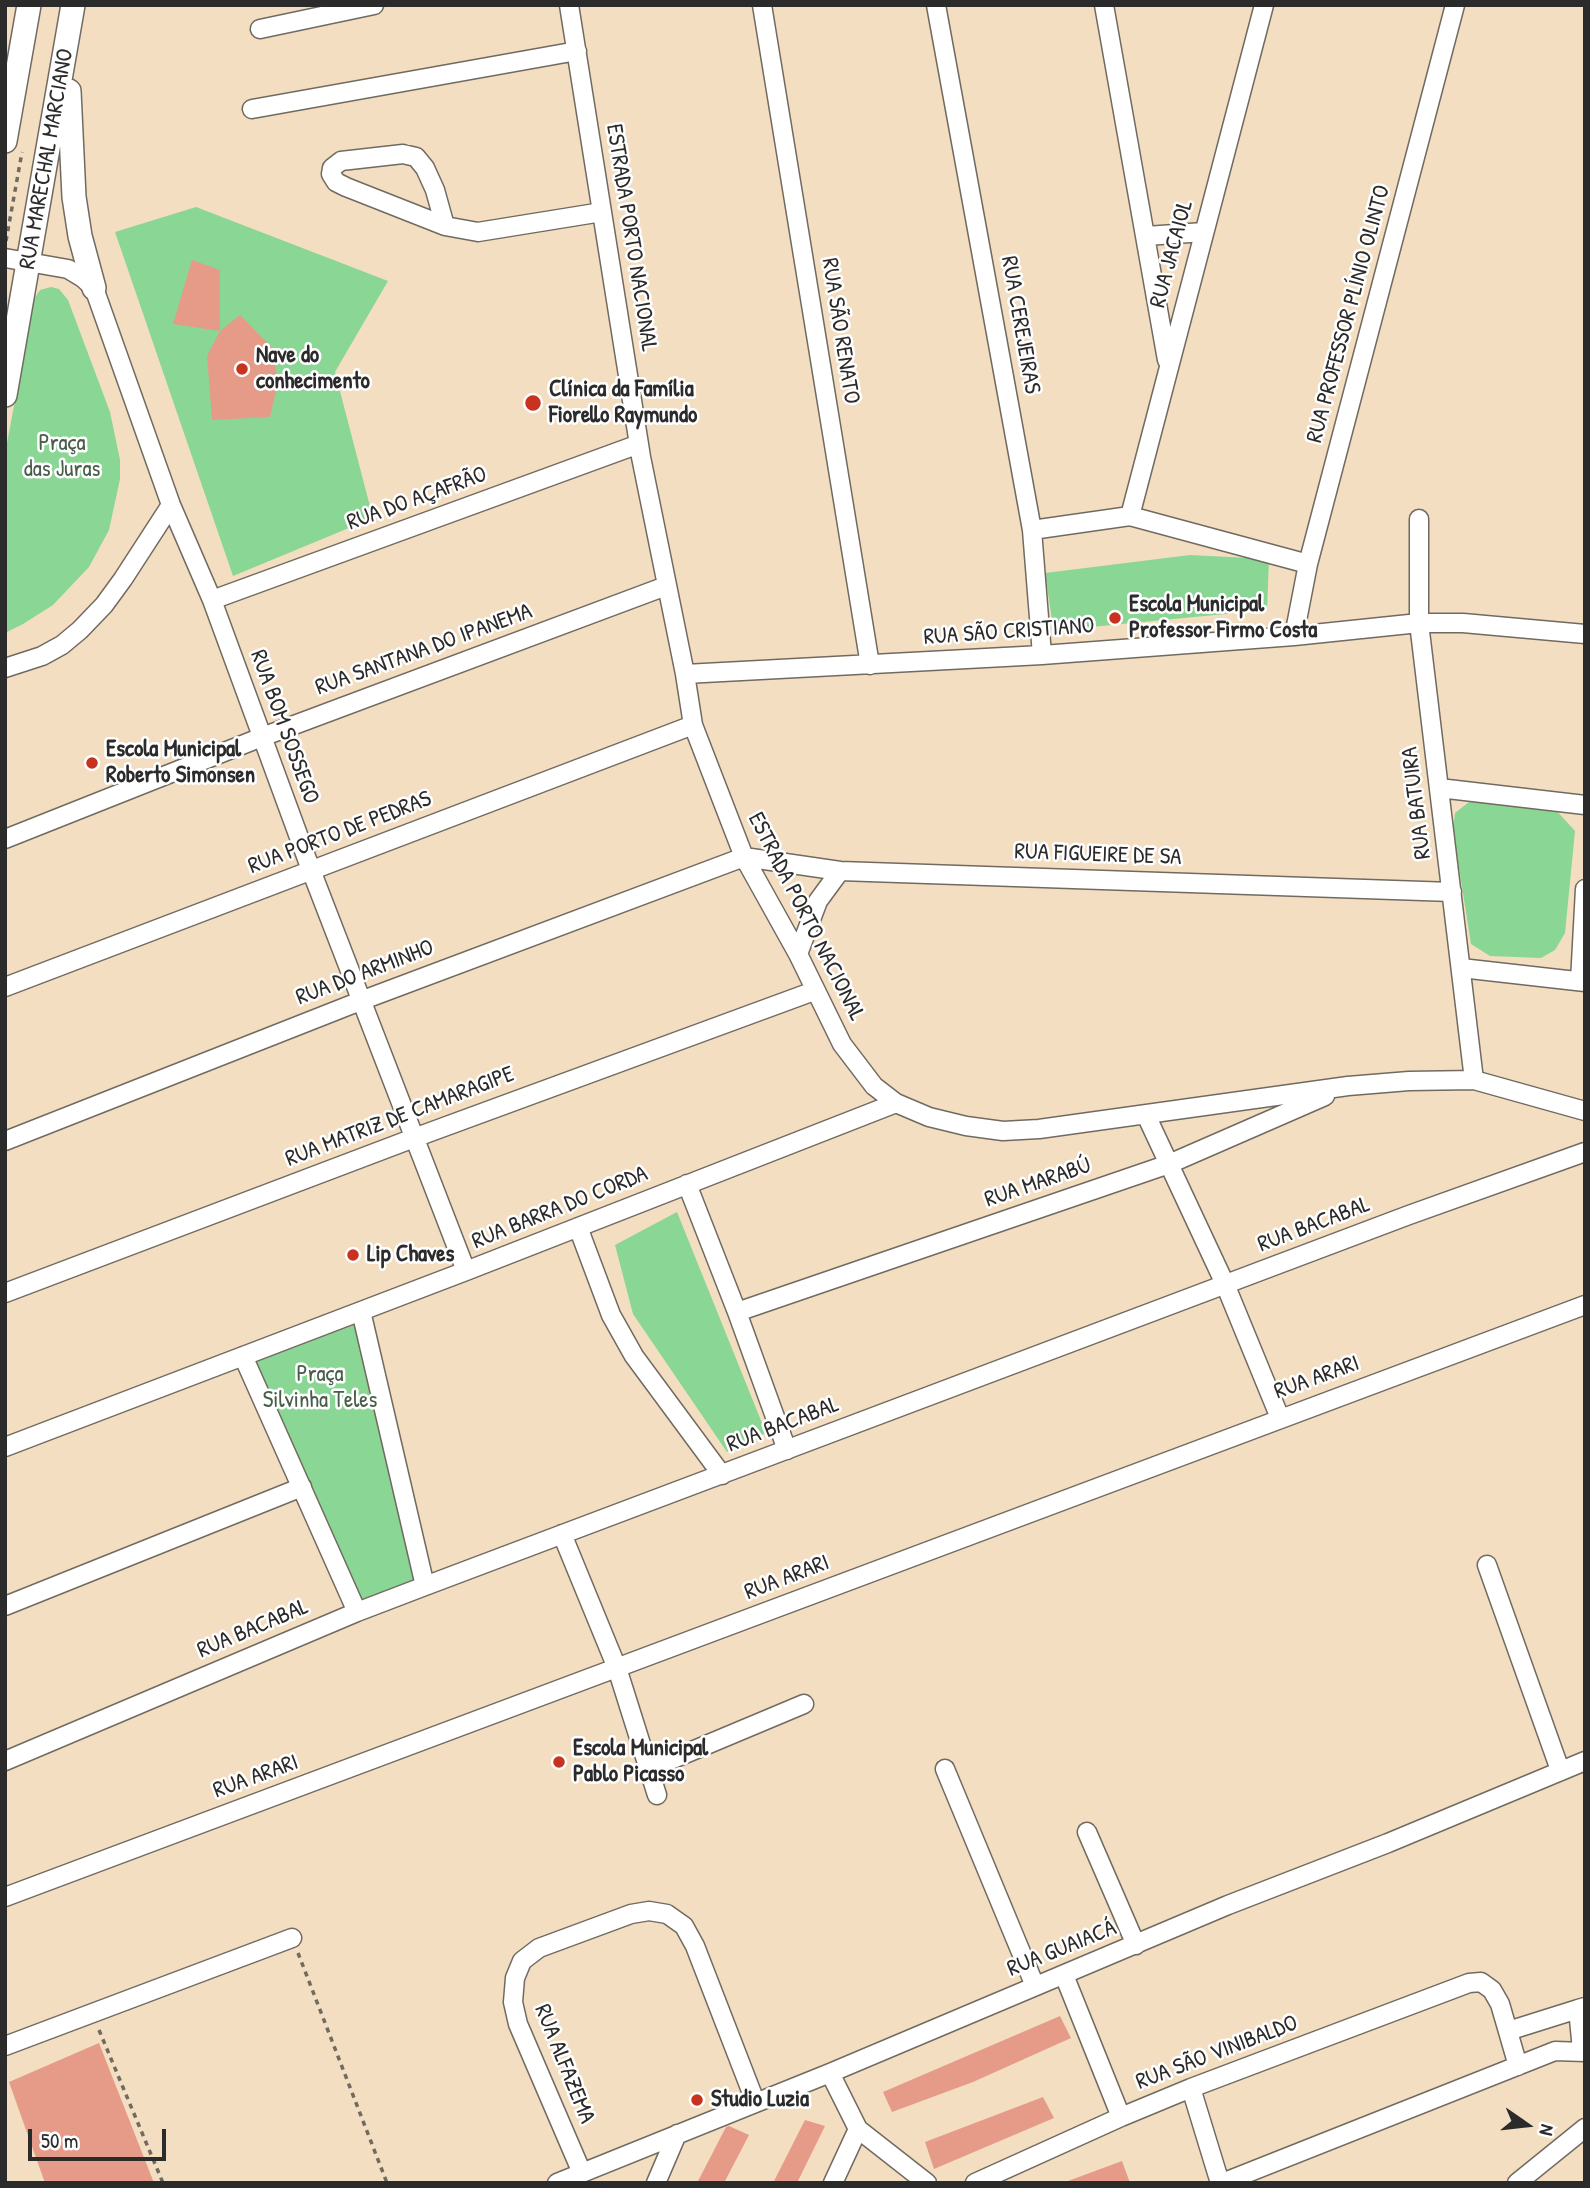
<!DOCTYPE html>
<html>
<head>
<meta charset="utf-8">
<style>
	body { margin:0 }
	#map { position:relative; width:1590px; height:2188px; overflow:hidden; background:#f3dec2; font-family:"Patrick Hand",sans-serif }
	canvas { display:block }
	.frame { position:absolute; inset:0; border:7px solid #2b2b2b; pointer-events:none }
	.north { position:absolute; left:1492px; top:2090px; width:70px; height:70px; -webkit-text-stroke:5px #fff; paint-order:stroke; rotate:104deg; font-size:19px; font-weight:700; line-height:28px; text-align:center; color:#2b2b2b }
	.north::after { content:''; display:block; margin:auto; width:24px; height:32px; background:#2b2b2b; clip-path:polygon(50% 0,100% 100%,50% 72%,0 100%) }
	.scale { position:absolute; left:28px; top:2129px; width:138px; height:32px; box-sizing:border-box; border:4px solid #2b2b2b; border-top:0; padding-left:9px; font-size:21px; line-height:24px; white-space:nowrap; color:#2b2b2b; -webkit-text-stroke:5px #fff; paint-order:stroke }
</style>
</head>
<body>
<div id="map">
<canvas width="1590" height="2188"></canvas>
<div class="frame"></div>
<div class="north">N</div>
<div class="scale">50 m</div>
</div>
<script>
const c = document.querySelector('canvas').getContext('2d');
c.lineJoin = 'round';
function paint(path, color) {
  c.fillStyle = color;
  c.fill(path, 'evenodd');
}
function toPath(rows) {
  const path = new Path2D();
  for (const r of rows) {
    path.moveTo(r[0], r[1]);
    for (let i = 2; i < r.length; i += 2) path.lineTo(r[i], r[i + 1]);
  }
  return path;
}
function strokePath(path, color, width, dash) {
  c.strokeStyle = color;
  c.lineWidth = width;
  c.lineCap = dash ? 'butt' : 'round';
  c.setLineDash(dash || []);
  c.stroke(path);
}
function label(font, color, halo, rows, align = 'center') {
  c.font = font + ' "Patrick Hand",sans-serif';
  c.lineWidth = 5;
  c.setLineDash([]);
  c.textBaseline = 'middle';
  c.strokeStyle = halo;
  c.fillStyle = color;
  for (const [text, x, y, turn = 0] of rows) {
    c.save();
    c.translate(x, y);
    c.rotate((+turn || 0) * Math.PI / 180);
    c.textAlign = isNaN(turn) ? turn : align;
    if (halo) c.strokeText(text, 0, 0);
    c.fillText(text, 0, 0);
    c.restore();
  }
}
paint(toPath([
	[196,207,388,281,335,372,373,518,233,576,115,232],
	[51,287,59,289,68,300,110,412,120,460,120,479,109,530,89,567,53,605,23,624,5,633,5,454,34,299,40,290],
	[1190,555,1269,559,1267,610,1070,629,1052,620,1045,573],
	[1479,798,1554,808,1575,831,1565,933,1555,950,1541,958,1490,956,1471,944,1453,830,1455,813,1469,802],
	[677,1212,766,1433,727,1452,633,1314,615,1245],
	[354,1324,416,1581,360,1603,256,1361]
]), '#8ad694');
paint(toPath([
	[192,260,220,270,220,331,173,324],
	[240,315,272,348,278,382,270,417,212,420,207,356,220,331],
	[1060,2016,1071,2038,973,2082,892,2112,883,2092],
	[99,2043,154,2183,45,2183,9,2082],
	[1043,2097,1054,2118,934,2169,925,2142],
	[805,2120,825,2126,797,2183,773,2183],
	[729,2126,749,2135,724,2183,697,2183,726,2127],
	[1122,2161,1130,2183,1069,2183,1068,2181]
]), '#e59b88');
const minor = toPath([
	[569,5,641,457,685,674,693,725,744,857,798,954,842,1044,874,1086,896,1103,929,1117,966,1126,1003,1131,1039,1129,1348,1086,1409,1081,1474,1080,1585,1111],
	[762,5,870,665],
	[936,5,1032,530,1042,655],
	[1104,5,1167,360],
	[260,29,374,5],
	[252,109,577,51],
	[403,154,416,157,425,168,435,190,445,226,346,187,336,182,331,174,332,168,341,161,403,154],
	[445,226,478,232,602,212],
	[1146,236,1204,232],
	[5,258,68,269,83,278,94,288,171,505,212,600,311,870,466,1271],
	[1130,516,1264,5],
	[1419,519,1419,623,1474,1080],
	[1032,530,1130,516,1308,564],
	[212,600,639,444],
	[1294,636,1308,564,1455,5],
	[5,668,42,656,62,645,80,630,104,605,123,579,171,505],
	[685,674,1042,655,1294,636,1419,623,1463,623,1585,634],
	[1439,788,1585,805],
	[5,839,262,737,666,586],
	[798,954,818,901,840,871],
	[1461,968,1585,982],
	[1580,981,1585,889],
	[5,987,693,725],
	[1146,1115,1225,1284,1280,1418],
	[5,1141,363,1000,744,857,840,871,1452,892],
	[687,1184,737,1312,787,1450],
	[578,1227,611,1315,634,1356,722,1475],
	[5,1293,414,1138,814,991],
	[361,1311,425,1586],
	[737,1312,1169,1164,1325,1096],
	[243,1356,357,1612],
	[5,1447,466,1271,896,1103],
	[562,1534,617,1668,657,1795],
	[1487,1565,1560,1770],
	[5,1606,302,1487],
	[5,1761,357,1612,425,1586,1409,1215,1585,1152],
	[649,1769,804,1704],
	[945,1769,1035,1986],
	[1087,1832,1136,1945],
	[5,1897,1585,1305],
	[1064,1975,1121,2117],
	[1508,2031,1578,2009],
	[5,2046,292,1938],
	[1582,2050,1578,2009,1585,2007],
	[830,2073,858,2129,927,2183],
	[1191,2088,1220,2183],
	[582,2173,518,2024,513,2002,515,1978,522,1961,539,1948,631,1914,649,1911,667,1914,684,1926,695,1946,755,2101],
	[557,2183,830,2073,1228,1905,1388,1843,1585,1761],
	[656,2183,677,2134],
	[833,2183,858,2129],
	[975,2183,1121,2117,1191,2088,1469,1983,1481,1982,1492,1990,1500,2004,1518,2066],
	[1222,2183,1555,2051,1585,2052],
	[1517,2183,1585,2128]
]);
const major = toPath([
	[69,91,74,197,80,236,94,288],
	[5,141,29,5],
	[5,395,73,5]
]);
strokePath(minor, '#716a60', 21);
strokePath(major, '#716a60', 26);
strokePath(toPath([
	[6,241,22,152],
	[298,1953,387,2183],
	[99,2030,163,2183]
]), '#716a60', 3.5, [5, 5]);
strokePath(minor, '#fff', 18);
strokePath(major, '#fff', 23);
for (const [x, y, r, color] of [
	[242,369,7,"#c8321e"],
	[533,403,9,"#c8321e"],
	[1115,618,7,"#c8321e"],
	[92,763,7,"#c8321e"],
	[353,1255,7,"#c8321e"],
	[559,1762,7,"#c8321e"],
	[697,2100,7,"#c8321e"]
]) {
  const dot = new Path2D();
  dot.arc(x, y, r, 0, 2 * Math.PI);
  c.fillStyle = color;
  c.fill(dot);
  strokePath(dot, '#fff', 2.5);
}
label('23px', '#2b2b2b', '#fff', [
	["RUA MARECHAL MARCIANO",47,159,-80],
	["ESTRADA PORTO NACIONAL",631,238,81],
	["RUA JACAIOL",1172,254,-75],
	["RUA PROFESSOR PLÍNIO OLINTO",1349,314,-75],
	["RUA CEREJEIRAS",1020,325,80],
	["RUA SÃO RENATO",840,331,81],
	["RUA DO AÇAFRÃO",417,499,-20],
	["RUA SÃO CRISTIANO",1009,632,-4],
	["RUA SANTANA DO IPANEMA",424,650,-20],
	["RUA BOM SOSSEGO",284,727,70],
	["RUA BATUIRA",1417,803,-97],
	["RUA PORTO DE PEDRAS",340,833,-21],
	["RUA FIGUEIRE DE SA",1098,855,2],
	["ESTRADA PORTO NACIONAL",806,917,63],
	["RUA DO ARMINHO",365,973,-21],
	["RUA MATRIZ DE CAMARAGIPE",400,1117,-21],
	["RUA MARABÚ",1038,1183,-19],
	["RUA BARRA DO CORDA",560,1208,-22],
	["RUA BACABAL",1314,1225,-21],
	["RUA ARARI",1317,1378,-20],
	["RUA BACABAL",783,1425,-21],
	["RUA ARARI",787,1578,-21],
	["RUA BACABAL",253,1629,-23],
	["RUA ARARI",256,1777,-20],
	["RUA GUAIACÁ",1062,1949,-22],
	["RUA SÃO VINIBALDO",1217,2053,-21],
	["RUA ALFAZEMA",564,2064,68]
]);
label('bold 23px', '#2b2b2b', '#fff', [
	["Nave do",256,356],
	["conhecimento",256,382],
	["Clínica da Família",549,390],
	["Fiorello Raymundo",549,416],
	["Escola Municipal",1129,605],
	["Professor Firmo Costa",1129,631],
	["Escola Municipal",106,750],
	["Roberto Simonsen",106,776],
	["Lip Chaves",367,1255],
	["Escola Municipal",573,1749],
	["Pablo Picasso",573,1775],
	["Studio Luzia",711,2100]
], 'left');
label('23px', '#485e4a', '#fff', [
	["Praça",62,444],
	["das Juras",62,470],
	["Praça",320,1375],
	["Silvinha Teles",320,1401]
]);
</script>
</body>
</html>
